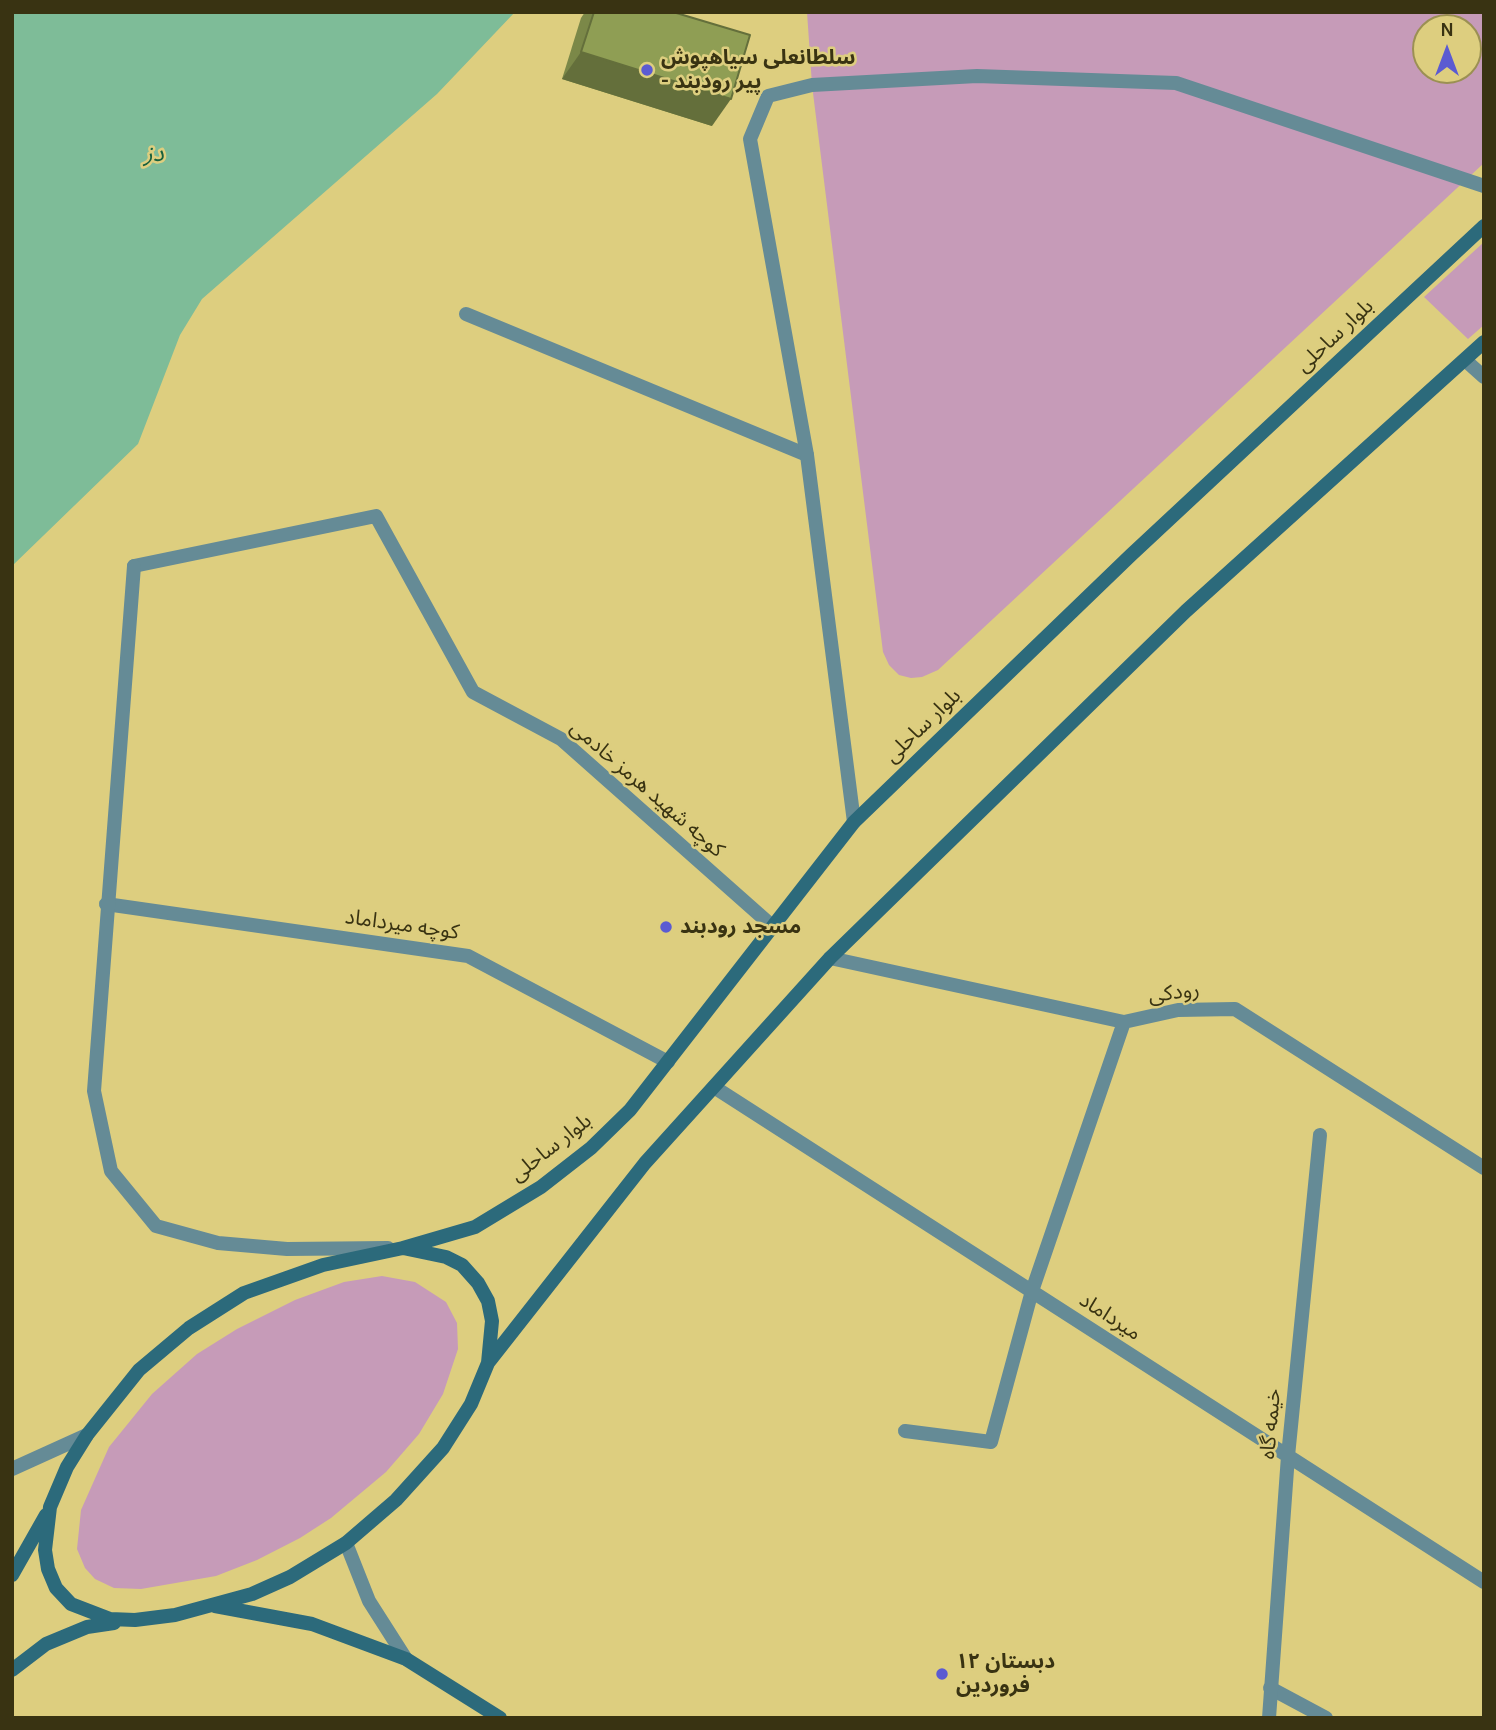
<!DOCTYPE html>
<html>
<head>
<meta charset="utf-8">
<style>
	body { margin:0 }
	#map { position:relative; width:1496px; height:1730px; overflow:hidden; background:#ddce7f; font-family:Karla,sans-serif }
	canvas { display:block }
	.frame { position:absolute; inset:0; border:14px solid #393312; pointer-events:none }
	.north { position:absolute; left:1412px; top:14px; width:70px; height:70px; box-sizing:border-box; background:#ddce7f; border:2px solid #9b9053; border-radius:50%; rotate:0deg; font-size:19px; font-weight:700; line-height:28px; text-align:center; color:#393312 }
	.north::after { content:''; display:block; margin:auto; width:24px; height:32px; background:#5b5bd2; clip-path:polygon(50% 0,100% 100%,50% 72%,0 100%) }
</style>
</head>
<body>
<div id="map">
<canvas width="1496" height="1730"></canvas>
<div class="frame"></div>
<div class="north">N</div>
</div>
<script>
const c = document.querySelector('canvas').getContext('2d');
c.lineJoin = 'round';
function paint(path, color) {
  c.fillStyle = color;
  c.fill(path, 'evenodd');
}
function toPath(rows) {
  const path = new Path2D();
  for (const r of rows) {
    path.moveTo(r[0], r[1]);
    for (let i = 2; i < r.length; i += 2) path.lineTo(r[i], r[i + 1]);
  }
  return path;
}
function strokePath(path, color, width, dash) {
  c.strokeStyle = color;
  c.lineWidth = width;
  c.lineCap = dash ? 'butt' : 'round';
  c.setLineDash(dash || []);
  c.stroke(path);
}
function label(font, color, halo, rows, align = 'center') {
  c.font = font + ' Karla,"Noto Sans Arabic",sans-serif';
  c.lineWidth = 5;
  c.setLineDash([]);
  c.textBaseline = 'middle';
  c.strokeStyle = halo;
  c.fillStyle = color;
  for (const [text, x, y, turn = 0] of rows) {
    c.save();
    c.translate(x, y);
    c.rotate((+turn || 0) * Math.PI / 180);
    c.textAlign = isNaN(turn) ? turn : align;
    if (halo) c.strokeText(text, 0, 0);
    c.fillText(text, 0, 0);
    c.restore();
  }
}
paint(toPath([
	[807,12,1484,12,1484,163,938,670,922,677,911,678,899,675,889,665,883,652,812,85],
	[1426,28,1468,28,1468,70,1426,70],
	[1484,242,1484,325,1468,339,1424,297],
	[382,1276,415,1282,446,1302,457,1323,458,1349,443,1394,419,1434,386,1472,331,1518,300,1538,257,1560,216,1576,141,1589,114,1588,95,1579,85,1568,77,1549,81,1510,109,1447,152,1394,197,1354,237,1329,295,1300,344,1282]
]), '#c69bb8');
paint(toPath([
	[12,12,515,12,437,94,202,299,180,335,138,444,12,566]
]), '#7ebc98');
strokePath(toPath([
	[466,314,807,455],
	[134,566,376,516,473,692,561,739,771,925],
	[106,904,468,956,668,1062],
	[905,1431,991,1442,1032,1291],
	[12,1469,87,1435],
	[1270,1688,1326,1718]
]), '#658b96', 14);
strokePath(toPath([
	[1465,360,1484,377],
	[134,566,94,1091,111,1171,156,1226,218,1243,287,1249,388,1248],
	[854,822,807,455,750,139,768,96,812,85,977,76,1176,83,1484,186],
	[830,958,1124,1022,1178,1010,1235,1009,1484,1168],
	[714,1087,1484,1582],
	[1032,1291,1124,1022],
	[1269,1718,1288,1456,1320,1135]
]), '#658b96', 14);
strokePath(toPath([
	[346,1543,369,1601,406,1659]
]), '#658b96', 14);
strokePath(toPath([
	[403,1248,475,1227,541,1187,591,1148,630,1110,854,822,1131,555,1484,226],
	[403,1248,446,1257,462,1265,478,1283,488,1301,492,1321,488,1363,471,1404,443,1448,396,1500,346,1543,290,1577,252,1594,175,1615,135,1620,110,1619,71,1604,56,1588,48,1569,45,1550,50,1507,67,1467,87,1435,139,1370,189,1328,244,1293,323,1265,403,1248],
	[488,1363,645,1163,830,958,1186,611,1484,342],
	[12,1575,46,1515],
	[215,1606,312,1624,406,1659,500,1718],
	[12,1670,46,1644,87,1627,114,1623]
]), '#2c6a7b', 14);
paint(toPath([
	[585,12,673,12,712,126,562,79,581,18]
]), '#7b8848');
paint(toPath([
	[581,52,731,99,712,126,562,79]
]), '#646f3b');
const building = toPath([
	[594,12,673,12,750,35,731,99,581,52,594,12]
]);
paint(building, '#8f9e54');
strokePath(building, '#646f3b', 2);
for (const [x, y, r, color] of [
	[647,70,7,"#5b5bd2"],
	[666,927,7,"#5b5bd2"],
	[942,1674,7,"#5b5bd2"]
]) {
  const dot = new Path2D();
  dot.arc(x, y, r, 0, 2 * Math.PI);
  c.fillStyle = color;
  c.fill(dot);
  strokePath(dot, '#ddce7f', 2.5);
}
label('bold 21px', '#393312', '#ddce7f', [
	["سلطانعلی سیاهپوش",661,58],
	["- پیر رودبند",661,82],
	["مسجد رودبند",680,927],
	["دبستان ۱۲",956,1662],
	["فروردین",956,1686]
], 'left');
label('21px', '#393312', '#ddce7f', [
	["بلوار ساحلی",1335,336,-43],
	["بلوار ساحلی",923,726,-44],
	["کوچه شهید هرمز خادمی",647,789,41],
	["کوچه میرداماد",402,925,8],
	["رودکی",1174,993,-7],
	["بلوار ساحلی",551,1148,-38],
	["میرداماد",1110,1317,33],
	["خیمه گاه",1271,1424,-85]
]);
label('italic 23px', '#17603e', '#ddce7f', [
	["دز",154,154]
]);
</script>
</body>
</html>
